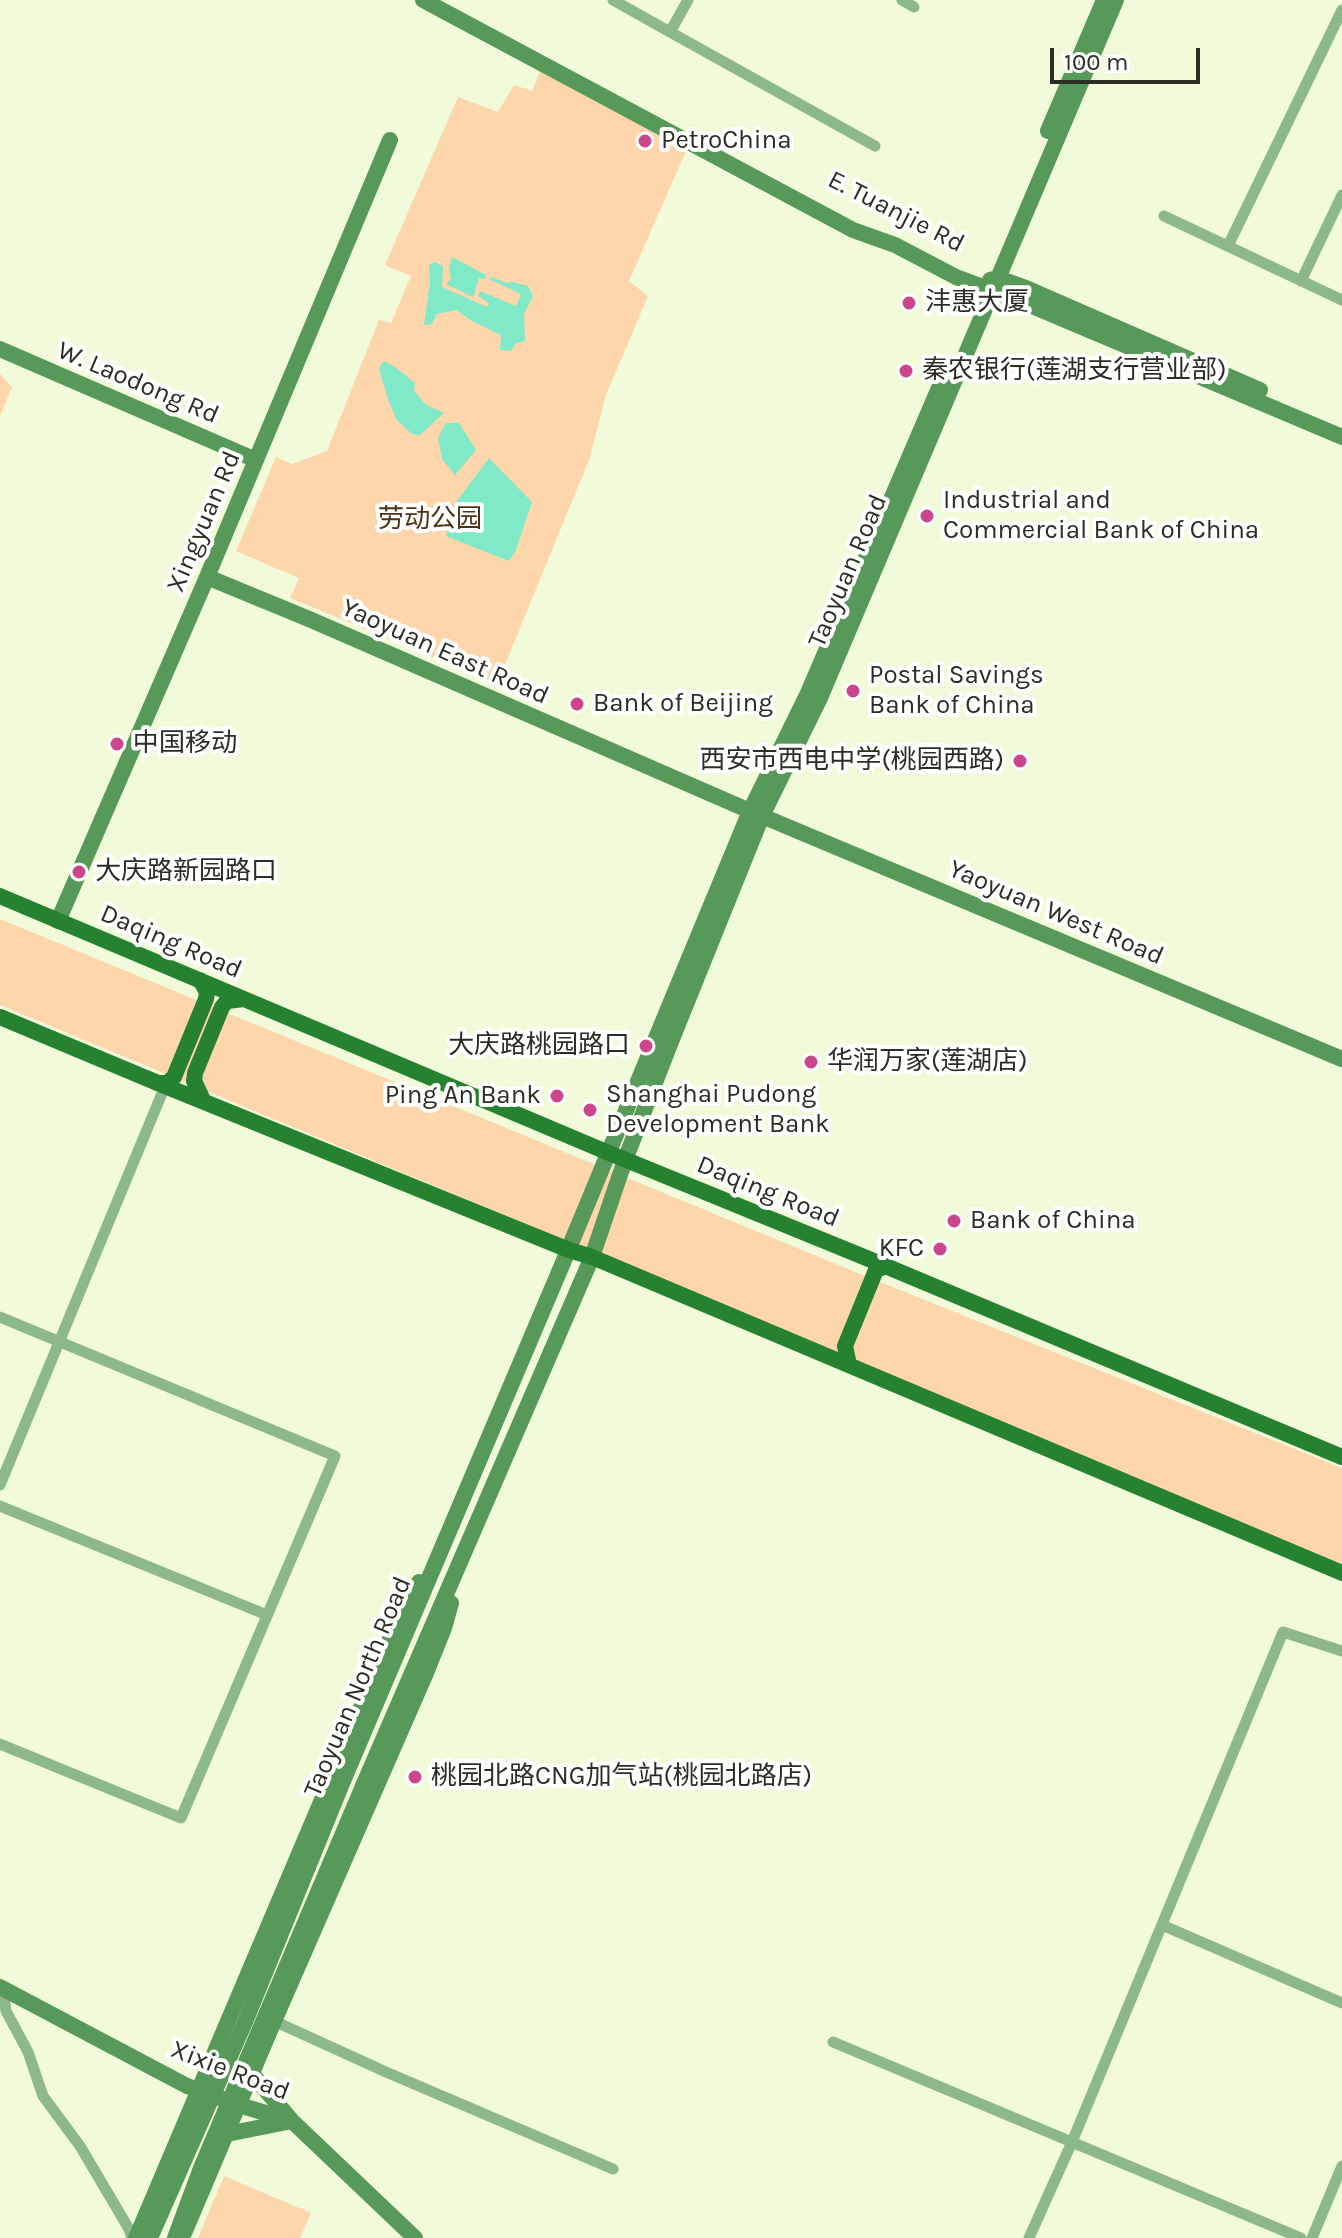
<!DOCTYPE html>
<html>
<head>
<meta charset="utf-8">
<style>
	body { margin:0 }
	#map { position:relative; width:1342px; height:2238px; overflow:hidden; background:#f1fad9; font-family:Karla,sans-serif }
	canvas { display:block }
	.scale { position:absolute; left:1050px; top:48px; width:150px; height:36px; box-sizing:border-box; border:4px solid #2b2e21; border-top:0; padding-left:10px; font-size:24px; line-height:28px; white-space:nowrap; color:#2b2e21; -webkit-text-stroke:6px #fff; paint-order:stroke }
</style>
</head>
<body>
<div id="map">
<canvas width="1342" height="2238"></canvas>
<div class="scale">100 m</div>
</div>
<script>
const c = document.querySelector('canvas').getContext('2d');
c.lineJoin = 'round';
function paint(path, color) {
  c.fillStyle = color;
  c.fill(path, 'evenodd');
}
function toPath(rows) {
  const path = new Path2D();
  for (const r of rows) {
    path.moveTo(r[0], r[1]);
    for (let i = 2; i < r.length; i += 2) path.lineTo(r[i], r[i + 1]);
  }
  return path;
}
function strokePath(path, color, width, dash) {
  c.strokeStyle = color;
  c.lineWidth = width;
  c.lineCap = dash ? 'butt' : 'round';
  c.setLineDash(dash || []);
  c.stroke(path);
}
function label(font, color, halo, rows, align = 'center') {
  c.font = font + ' Karla,"Noto Sans SC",sans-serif';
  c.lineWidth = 8;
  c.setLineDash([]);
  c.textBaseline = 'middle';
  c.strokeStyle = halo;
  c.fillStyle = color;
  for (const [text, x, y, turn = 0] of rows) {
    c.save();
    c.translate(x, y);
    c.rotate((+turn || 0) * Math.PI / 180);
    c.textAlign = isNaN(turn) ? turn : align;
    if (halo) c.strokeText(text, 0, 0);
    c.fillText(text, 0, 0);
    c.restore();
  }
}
paint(toPath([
	[540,72,689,144,629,281,648,296,606,395,589,460,497,684,290,598,299,578,236,551,276,457,292,464,327,451,379,320,391,323,411,276,385,265,458,97,498,112,514,85,532,91],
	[0,374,12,387,0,416],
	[0,919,848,1269,1342,1468,1342,1564,0,1005],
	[224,2176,311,2213,300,2238,198,2238]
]), '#fed6ab');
paint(toPath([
	[452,257,486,275,485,279,479,278,473,297,446,284,451,279,449,268],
	[435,262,443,266,442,287,487,307,489,303,478,296,480,291,516,306,521,294,489,279,492,277,506,283,513,282,528,286,533,296,524,314,525,341,515,344,511,351,500,350,501,335,472,321,456,310,437,314,432,324,424,325,430,282,429,265],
	[384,361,395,367,415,383,414,391,426,405,444,413,420,435,412,434,397,420,388,400,379,368],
	[446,423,459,423,476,450,455,475,442,459,438,438],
	[489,458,532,502,516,550,509,561,446,536,453,506]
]), '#80e9c7');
strokePath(toPath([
	[613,0,670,32],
	[688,0,670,32,875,146],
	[902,0,914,7],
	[1164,216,1342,300],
	[1228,246,1342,10],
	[1301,281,1342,195],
	[0,1317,335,1456,181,1818,0,1744],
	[0,1485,165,1086],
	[0,1506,267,1615],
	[1162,1925,1342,2003],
	[3,1989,6,2011,28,2052,43,2096,80,2146,129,2229,132,2238],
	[274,2021,386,2072,613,2169],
	[833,2042,1301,2238],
	[1029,2238,1072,2142,1283,1632,1342,1651],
	[1312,2238,1342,2166]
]), '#8db88d', 11);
strokePath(toPath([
	[423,0,853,230,895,245,956,277,1020,301,1342,437],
	[1048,131,1104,0],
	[990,280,998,278,1026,288,1260,390],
	[0,349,256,460],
	[207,577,309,619,750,811,1342,1059],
	[58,921,207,577,390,140],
	[343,1781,562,1265,750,811,808,693,939,388],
	[363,1786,592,1257,625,1160,670,1044,762,816,820,698,1116,0],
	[0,1987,187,2086,239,2105,292,2121,415,2238],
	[227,2134,292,2121,252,2074],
	[184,2233,274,2021,426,1673,444,1628,451,1603],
	[136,2238,402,1611,419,1582]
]), '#569959', 16);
strokePath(toPath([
	[0,896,609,1153,864,1257,1342,1457],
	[0,1017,165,1086,569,1250,592,1257,1342,1573],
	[157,1083,167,1083,174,1077,206,999,207,992,200,980],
	[204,1102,194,1081,195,1073,222,1007,227,1001,244,999],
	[849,1365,845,1346,876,1270,886,1266]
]), '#268231', 16);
strokePath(toPath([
	[150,2238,245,2022,343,1781],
	[175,2238,201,2168,363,1786]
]), '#569959', 16);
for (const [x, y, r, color] of [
	[645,141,8,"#cb468a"],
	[909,303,8,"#cb468a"],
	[906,371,8,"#cb468a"],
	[927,516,8,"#cb468a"],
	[853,691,8,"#cb468a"],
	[577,704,8,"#cb468a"],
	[117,744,8,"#cb468a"],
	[1020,761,8,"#cb468a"],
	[79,872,8,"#cb468a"],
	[646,1046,8,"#cb468a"],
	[811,1062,8,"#cb468a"],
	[557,1096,8,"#cb468a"],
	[590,1110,8,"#cb468a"],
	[954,1221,8,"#cb468a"],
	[940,1249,8,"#cb468a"],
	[415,1777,8,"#cb468a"]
]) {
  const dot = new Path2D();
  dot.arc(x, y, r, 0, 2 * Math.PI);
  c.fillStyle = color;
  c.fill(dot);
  strokePath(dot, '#fff', 3);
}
label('26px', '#2b2e21', '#fff', [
	["PetroChina",661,141],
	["沣惠大厦",925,303],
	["秦农银行(莲湖支行营业部)",922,371],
	["Industrial and",943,501],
	["Commercial Bank of China",943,531],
	["Postal Savings",869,676],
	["Bank of China",869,706],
	["Bank of Beijing",593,704],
	["中国移动",133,744],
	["西安市西电中学(桃园西路)",1004,761,"right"],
	["大庆路新园路口",95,872],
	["大庆路桃园路口",630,1046,"right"],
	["华润万家(莲湖店)",827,1062],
	["Shanghai Pudong",606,1095],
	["Development Bank",606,1125],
	["Ping An Bank",541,1096,"right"],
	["Bank of China",970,1221],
	["KFC",924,1249,"right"],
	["桃园北路CNG加气站(桃园北路店)",431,1777]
], 'left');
label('26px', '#2b2e21', '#fff', [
	["E. Tuanjie Rd",896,212,27],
	["W. Laodong Rd",138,383,23],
	["Xingyuan Rd",204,522,-67],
	["Taoyuan Road",848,571,-67],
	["Yaoyuan East Road",445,652,24],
	["Yaoyuan West Road",1056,913,23],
	["Daqing Road",171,942,23],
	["Daqing Road",768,1192,22],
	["Taoyuan North Road",358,1687,-67],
	["Xixie Road",230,2071,21]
]);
label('26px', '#4c3316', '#fff', [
	["劳动公园",430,520]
]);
</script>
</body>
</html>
